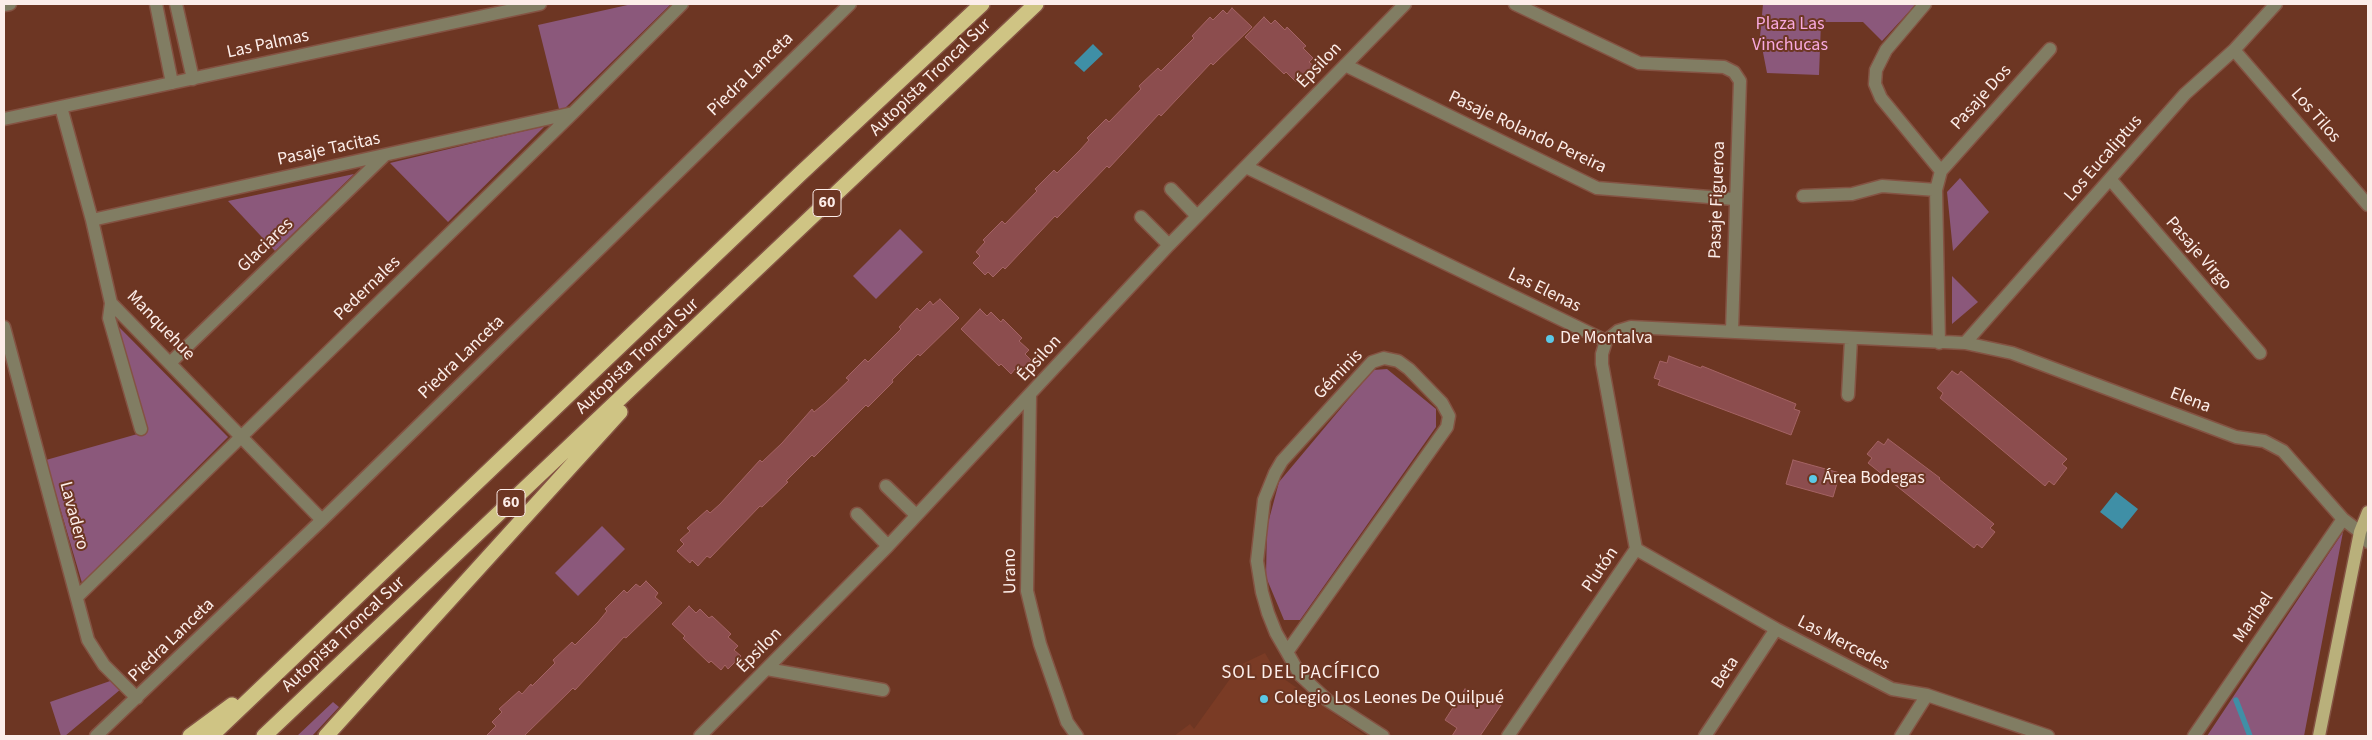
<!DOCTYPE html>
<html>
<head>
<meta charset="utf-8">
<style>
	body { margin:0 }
	#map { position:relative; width:2372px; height:740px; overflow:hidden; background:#6d3623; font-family:"Source Sans 3",sans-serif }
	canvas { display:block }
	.frame { position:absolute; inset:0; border:5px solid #fcede9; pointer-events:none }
</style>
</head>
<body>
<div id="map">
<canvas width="2372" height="740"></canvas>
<div class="frame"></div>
</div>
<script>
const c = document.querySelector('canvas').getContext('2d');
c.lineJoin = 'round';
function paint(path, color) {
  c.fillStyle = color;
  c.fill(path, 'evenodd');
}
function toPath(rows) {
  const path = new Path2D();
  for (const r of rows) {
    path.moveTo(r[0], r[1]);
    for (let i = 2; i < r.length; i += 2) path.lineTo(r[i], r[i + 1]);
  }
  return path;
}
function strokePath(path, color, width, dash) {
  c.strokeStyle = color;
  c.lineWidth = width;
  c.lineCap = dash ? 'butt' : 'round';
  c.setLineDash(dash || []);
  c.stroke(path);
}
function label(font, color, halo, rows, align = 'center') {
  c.font = font + ' "Source Sans 3",sans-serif';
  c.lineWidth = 4;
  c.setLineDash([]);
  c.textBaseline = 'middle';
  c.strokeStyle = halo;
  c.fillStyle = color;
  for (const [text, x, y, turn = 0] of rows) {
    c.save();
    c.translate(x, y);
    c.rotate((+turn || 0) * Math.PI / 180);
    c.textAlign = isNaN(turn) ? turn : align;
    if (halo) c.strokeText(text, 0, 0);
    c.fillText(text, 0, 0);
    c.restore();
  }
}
paint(toPath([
	[1265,653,1277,674,1366,736,1174,736,1190,724,1194,729,1240,665]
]), '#7a3b25');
paint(toPath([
	[632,4,671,4,560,113,538,25],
	[1763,4,1916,4,1882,41,1863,22,1821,22,1819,75,1767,73,1760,37],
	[545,126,448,222,390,163],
	[354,174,275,251,228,201],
	[1960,178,1989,212,1953,251,1947,192],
	[900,229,923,252,876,299,853,276],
	[1952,276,1978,302,1952,324],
	[118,326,228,437,82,583,46,460,148,431],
	[1387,369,1436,409,1436,427,1300,620,1284,620,1266,577,1267,527,1279,482,1373,370],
	[602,526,625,549,578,596,555,573],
	[2343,532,2304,736,2207,736],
	[113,680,121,689,65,736,61,736,50,702],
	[333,702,339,707,312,736,297,736]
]), '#8b587b');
paint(toPath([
	[1093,44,1103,54,1084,72,1074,63],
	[2116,492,2138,509,2122,529,2100,512]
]), '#3f8fa6');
strokePath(toPath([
	[2236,700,2250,736]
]), '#3f8fa6', 5.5);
const building = toPath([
	[1232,8,1252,27,1213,65,1211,63,1161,116,1159,114,1109,168,1107,166,1057,218,1055,216,1005,269,1003,267,993,277,988,272,985,275,973,263,980,256,976,252,985,242,983,240,1002,221,1005,224,1037,191,1035,189,1054,170,1057,173,1080,150,1089,140,1087,138,1106,119,1109,122,1141,89,1139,86,1158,68,1161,71,1194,38,1192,36,1210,17,1213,20,1223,10,1227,14,1232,8],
	[1264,17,1271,24,1275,20,1285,30,1287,27,1306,46,1303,48,1313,58,1309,62,1316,68,1303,80,1300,77,1296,82,1286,72,1284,74,1245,37,1264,17],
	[940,299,959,318,920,356,918,354,892,380,893,382,868,407,866,405,814,457,812,455,786,481,788,482,762,507,760,506,710,558,707,556,698,566,692,560,690,563,677,551,684,544,680,540,690,531,687,528,707,510,710,513,720,504,760,460,762,462,782,443,812,409,814,412,825,403,849,380,846,378,865,359,868,362,901,329,899,327,917,308,920,311,930,301,933,305,940,299],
	[980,309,987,316,991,312,1001,322,1003,319,1022,338,1019,341,1029,350,1025,354,1031,360,1019,373,1015,369,1011,374,1001,364,999,366,961,329,980,309],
	[1669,356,1701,368,1702,366,1796,404,1794,409,1800,411,1791,435,1658,385,1660,380,1654,378,1660,361,1667,363,1669,356],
	[1952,371,1958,375,1961,371,2067,459,2062,464,2067,468,2054,485,2049,481,2045,486,1940,398,1943,393,1937,388,1952,371],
	[1888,439,1940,478,1939,479,1994,524,1990,528,1995,532,1982,548,1977,544,1974,548,1868,463,1872,458,1867,454,1878,441,1884,445,1888,439],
	[1793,460,1840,473,1833,497,1786,484,1793,460],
	[646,581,658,593,655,597,662,603,626,638,624,637,575,690,573,688,524,736,486,736,496,726,492,722,502,712,499,709,519,691,522,694,531,684,532,686,555,663,553,660,572,642,575,645,598,622,607,611,605,609,624,590,627,593,636,584,640,587,646,581],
	[689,606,696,613,700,609,709,618,712,616,731,634,728,637,738,646,734,650,741,656,728,669,725,665,721,670,711,661,709,663,683,638,685,636,672,624,689,606],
	[1465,689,1480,699,1483,693,1501,705,1480,736,1452,736,1457,728,1445,720,1465,689]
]);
paint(building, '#8c4d4e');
strokePath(building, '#a46364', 1);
const minor = toPath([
	[156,4,172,83],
	[176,4,193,79],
	[1515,4,1639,63,1724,67,1734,72,1740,81,1732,331],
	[1925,4,1886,50,1876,70,1875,84,1881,98,1941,171,1936,190,1939,343],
	[4,5,10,4],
	[2234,50,2368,205],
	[1345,65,1597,188,1734,199],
	[61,107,92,220,111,303,322,520],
	[4,119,540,4],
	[1246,167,1606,341],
	[1941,171,2050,49],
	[2110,179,2260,353],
	[1171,189,1197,216],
	[1803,196,1852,194,1882,186,1936,190],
	[1141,217,1169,245],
	[92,220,573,113],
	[111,303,109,318,141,429],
	[4,327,88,640,104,665,137,698],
	[1606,341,1618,331,1631,327,1965,343,2012,353,2236,437,2264,441,2283,451,2343,519,2360,532,2368,542],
	[1965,343,2185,94,2234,50,2276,4],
	[171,362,385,155],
	[1848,395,1851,339],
	[1030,396,1027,591,1040,644,1067,722,1077,736],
	[886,486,916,515],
	[857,514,888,546],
	[1636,549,1776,629,1892,689,1927,695,2048,736],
	[77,597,573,113,682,4],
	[1287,652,1447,427,1449,416,1442,403,1409,369,1398,361,1384,358,1372,362,1282,461,1275,473,1264,500,1257,561,1262,592,1268,613,1276,633,1287,652,1300,675,1327,700,1383,736],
	[767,669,883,690],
	[96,736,322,520,850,4],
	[700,736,888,546,1169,245,1405,4],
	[1508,736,1636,549,1602,364,1602,354,1606,341],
	[1705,736,1776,629],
	[1901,736,1927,695],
	[2194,736,2343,519]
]);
const major = toPath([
	[2319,736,2360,532,2368,512]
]);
const highway = toPath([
	[190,736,232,705],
	[211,736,799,175,982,4],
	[264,736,1036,4],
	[326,736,620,412]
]);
strokePath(minor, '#845343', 15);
strokePath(major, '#845343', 15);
strokePath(highway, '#845343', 18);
strokePath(minor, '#817d63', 12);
strokePath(major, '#b9b07b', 12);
strokePath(highway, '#cfc484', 15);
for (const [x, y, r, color] of [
	[1550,339,5,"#5bc8e6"],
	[1813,479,5,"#5bc8e6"],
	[1264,699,5,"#5bc8e6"]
]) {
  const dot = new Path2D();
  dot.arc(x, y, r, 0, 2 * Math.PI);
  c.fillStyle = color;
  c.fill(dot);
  strokePath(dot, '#6d3623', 2);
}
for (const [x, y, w] of [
	[827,203,28],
	[511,503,28]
]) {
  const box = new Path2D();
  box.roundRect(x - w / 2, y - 13.5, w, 27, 4);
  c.fillStyle = '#6d3623';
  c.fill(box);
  strokePath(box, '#fcede9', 1);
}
label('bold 16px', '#fcede9', null, [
	["60",827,203],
	["60",511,503]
]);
label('18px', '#f8a9de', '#6d3623', [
	["Plaza Las",1790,25],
	["Vinchucas",1790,46]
]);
label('18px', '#fcede9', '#6d3623', [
	["Las Palmas",268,45,-12],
	["Épsilon",1320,66,-46],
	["Piedra Lanceta",751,75,-44],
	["Autopista Troncal Sur",931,78,-44],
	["Pasaje Dos",1982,98,-48],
	["Los Tilos",2315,116,49],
	["Pasaje Rolando Pereira",1527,133,25],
	["Pasaje Tacitas",329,150,-12],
	["Los Eucaliptus",2104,159,-49],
	["Pasaje Figueroa",1718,200,-88],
	["Glaciares",266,246,-44],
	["Pasaje Virgo",2198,254,49],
	["Pedernales",368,289,-44],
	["Las Elenas",1544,291,26],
	["Manquehue",160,326,46],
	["Autopista Troncal Sur",638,357,-43],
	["Piedra Lanceta",462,358,-44],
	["Épsilon",1040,359,-47],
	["Géminis",1339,375,-46],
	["Elena",2190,401,21],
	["Lavadero",73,516,75],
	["Plutón",1601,570,-56],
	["Urano",1011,571,-91],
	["Maribel",2254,618,-56],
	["Autopista Troncal Sur",344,635,-43],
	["Piedra Lanceta",172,641,-44],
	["Las Mercedes",1843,644,27],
	["Épsilon",760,651,-45],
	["Beta",1726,673,-57]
]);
label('18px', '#fcede9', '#6d3623', [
	["De Montalva",1560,339],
	["Área Bodegas",1823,479],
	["Colegio Los Leones De Quilpué",1274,699]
], 'left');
c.letterSpacing = '1px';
label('19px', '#fcede9', '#6d3623', [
	["SOL DEL PACÍFICO",1301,674]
]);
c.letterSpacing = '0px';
</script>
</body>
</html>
